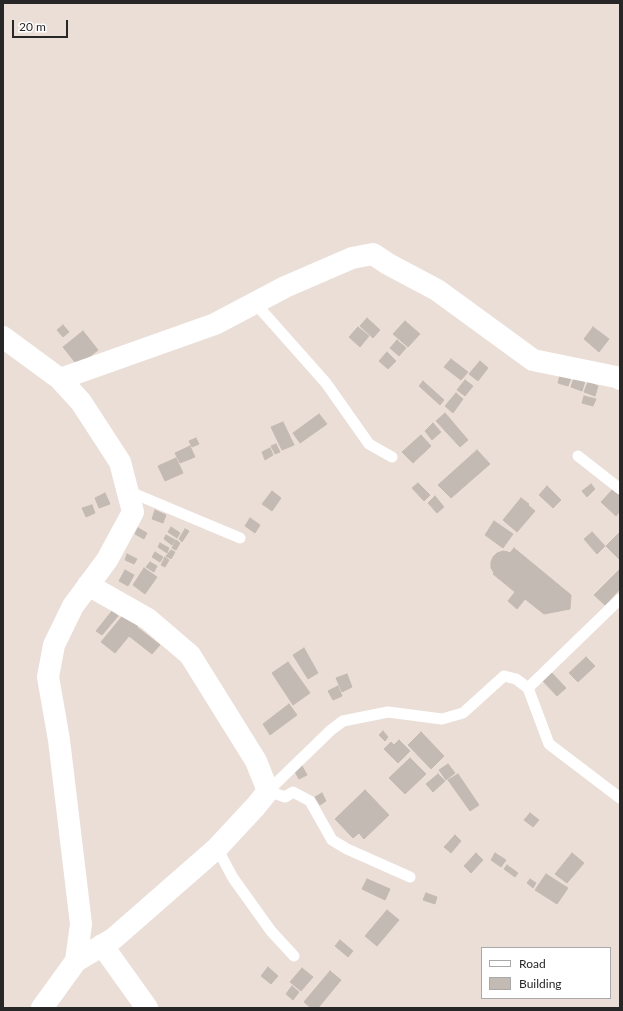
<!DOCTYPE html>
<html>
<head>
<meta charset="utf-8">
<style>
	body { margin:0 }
	#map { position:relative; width:623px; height:1011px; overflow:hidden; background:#eaded7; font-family:Lato,sans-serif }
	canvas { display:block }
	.frame { position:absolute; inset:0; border:4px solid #272727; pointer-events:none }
	.legend { position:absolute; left:481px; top:947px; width:130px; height:52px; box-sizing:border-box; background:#fff; border:1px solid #a9a9a9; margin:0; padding:5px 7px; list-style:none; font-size:12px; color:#272727 }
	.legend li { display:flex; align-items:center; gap:8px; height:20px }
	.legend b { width:20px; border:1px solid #a9a9a9 }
	.scale { position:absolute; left:12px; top:20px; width:56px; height:18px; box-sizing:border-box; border:2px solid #272727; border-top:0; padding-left:5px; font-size:12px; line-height:14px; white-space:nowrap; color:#272727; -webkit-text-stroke:3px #fff; paint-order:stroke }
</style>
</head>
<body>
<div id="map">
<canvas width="623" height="1011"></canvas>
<div class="frame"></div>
<ul class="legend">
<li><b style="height:5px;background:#fff"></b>Road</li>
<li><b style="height:11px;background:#c2bab3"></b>Building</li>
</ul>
<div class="scale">20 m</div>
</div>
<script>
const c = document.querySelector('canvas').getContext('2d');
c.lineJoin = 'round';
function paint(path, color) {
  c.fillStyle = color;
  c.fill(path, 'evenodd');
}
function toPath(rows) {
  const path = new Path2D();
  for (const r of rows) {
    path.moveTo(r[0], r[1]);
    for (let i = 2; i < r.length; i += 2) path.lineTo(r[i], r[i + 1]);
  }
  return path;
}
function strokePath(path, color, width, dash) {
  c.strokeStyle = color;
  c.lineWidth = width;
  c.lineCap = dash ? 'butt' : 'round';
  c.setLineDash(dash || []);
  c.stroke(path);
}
const building = toPath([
	[367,318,380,330,373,338,360,326,367,318],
	[405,321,420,334,408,347,393,334,405,321],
	[63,325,69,332,63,337,57,330,63,325],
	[358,327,369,336,360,347,349,337,358,327],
	[593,327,609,339,599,352,584,339,593,327],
	[83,331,98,350,78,366,63,347,83,331],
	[397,340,406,348,399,356,390,348,397,340],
	[387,352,396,361,388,369,379,361,387,352],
	[451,359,468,372,461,380,444,367,451,359],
	[480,361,488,368,478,381,469,374,480,361],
	[560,375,571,378,568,386,558,383,560,375],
	[574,378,585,381,582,391,571,387,574,378],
	[465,380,473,386,465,396,457,390,465,380],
	[423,381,444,400,440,405,419,386,423,381],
	[588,382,598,386,595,396,584,392,588,382],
	[456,393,463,399,453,413,445,406,456,393],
	[584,396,596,399,593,406,582,403,584,396],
	[445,413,468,440,460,447,436,421,445,413],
	[319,414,327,424,300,443,293,433,319,414],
	[283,422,294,445,282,450,271,427,283,422],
	[433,423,441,432,432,440,425,431,433,423],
	[421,435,431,446,413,463,402,452,421,435],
	[196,438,199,444,192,447,189,441,196,438],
	[276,444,280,452,275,454,271,446,276,444],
	[190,446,195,457,180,463,175,453,190,446],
	[270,448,273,455,265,460,262,452,270,448],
	[477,450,490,464,451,498,438,485,477,450],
	[176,458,183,473,165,481,158,466,176,458],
	[418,483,430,495,424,501,412,488,418,483],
	[591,484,595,489,587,497,582,491,591,484],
	[547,486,561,500,553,508,539,495,547,486],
	[613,489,620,495,620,511,616,516,601,502,613,489],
	[272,491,281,498,272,511,262,504,272,491],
	[105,493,110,504,99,508,95,498,105,493],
	[435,496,444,507,437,513,428,503,435,496],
	[521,498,529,504,528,505,535,511,517,532,503,520,521,498],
	[92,505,95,513,86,517,82,508,92,505],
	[155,510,166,515,163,523,152,519,155,510],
	[250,518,260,525,255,533,245,526,250,518],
	[494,521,513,534,503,548,485,535,494,521],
	[171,527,180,533,177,538,168,532,171,527],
	[138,528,147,533,144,539,135,534,138,528],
	[185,529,189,531,182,542,179,539,185,529],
	[592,532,605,546,597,554,584,539,592,532],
	[620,532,620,560,606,546,620,532],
	[166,535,175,540,172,545,164,539,166,535],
	[176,540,180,543,176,550,172,548,176,540],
	[160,543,169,548,167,553,158,547,160,543],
	[514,548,571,595,570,609,544,614,525,599,517,609,508,601,515,592,493,574,494,573,491,568,491,562,493,557,497,553,503,551,508,552,510,553,514,548],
	[171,550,175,552,171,559,166,556,171,550],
	[155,552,163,557,160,562,152,557,155,552],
	[127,554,137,559,134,564,125,560,127,554],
	[165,557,169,560,165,567,161,565,165,557],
	[150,562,157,566,154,572,146,567,150,562],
	[144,568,157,577,145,594,133,585,144,568],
	[620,569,620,589,605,605,594,595,620,569],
	[125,570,134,575,128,586,119,581,125,570],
	[112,611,118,616,102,635,96,631,112,611],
	[125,613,139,624,137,627,160,645,152,654,129,636,115,653,101,642,125,613],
	[304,648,318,673,308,679,293,655,304,648],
	[586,657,595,666,578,682,569,673,586,657],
	[288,662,310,693,293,705,272,673,288,662],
	[550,671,566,688,557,696,541,679,550,671],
	[347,674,352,687,342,692,336,678,347,674],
	[338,686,342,696,333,700,328,691,338,686],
	[289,704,297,715,270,735,263,724,289,704],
	[383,731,388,737,385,741,379,735,383,731],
	[421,732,444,756,431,769,408,745,421,732],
	[399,740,410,751,398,763,384,749,391,742,394,745,399,740],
	[410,758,426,774,405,794,389,778,410,758],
	[448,764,455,773,446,780,439,770,448,764],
	[302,766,307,775,299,779,294,770,302,766],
	[438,774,445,781,433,792,426,784,438,774],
	[458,774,479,805,470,811,448,780,458,774],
	[365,790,389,815,364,839,359,833,353,838,335,819,365,790],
	[322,793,326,801,320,805,315,797,322,793],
	[530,813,539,820,533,827,524,820,530,813],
	[455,835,461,841,451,853,444,847,455,835],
	[476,853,483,860,471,873,464,866,476,853],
	[495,853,506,860,501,867,491,860,495,853],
	[572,853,584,863,567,883,555,874,572,853],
	[507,865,518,873,515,877,504,869,507,865],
	[546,874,568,888,557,904,535,890,546,874],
	[367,879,390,889,385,900,362,889,367,879],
	[530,879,536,883,533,888,527,883,530,879],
	[426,893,437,897,435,904,423,900,426,893],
	[387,910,399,920,377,946,365,936,387,910],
	[340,940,353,951,348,957,335,946,340,940],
	[268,967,278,976,271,984,261,976,268,967],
	[302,968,313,977,301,991,290,982,302,968],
	[330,971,341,980,318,1008,311,1008,304,1002,330,971],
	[292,986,299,992,293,1000,286,994,292,986]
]);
paint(building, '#c2bab3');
strokePath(building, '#c5bab1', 1);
strokePath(toPath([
	[255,303,326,383,369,444,392,457],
	[578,456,620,489],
	[128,491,240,538],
	[528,688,620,599],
	[217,848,233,878,271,931,294,956],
	[410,877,347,849,332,840,310,801,293,792,285,797,268,791,331,730,343,721,388,712,442,719,463,713,504,676,516,679,528,688,549,744,620,798]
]), '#fff', 11);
strokePath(toPath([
	[3,337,60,379,81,402,120,462,133,512,107,560,73,606,54,645,48,677,59,740,81,924,76,961,42,1008],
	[60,379,215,324,285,287,352,258,373,254,388,264,437,290,533,360,616,377,620,379],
	[102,945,147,1008],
	[76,961,113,939,217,848,256,806,268,791,256,761,190,655,148,619,88,585]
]), '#fff', 22);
</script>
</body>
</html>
